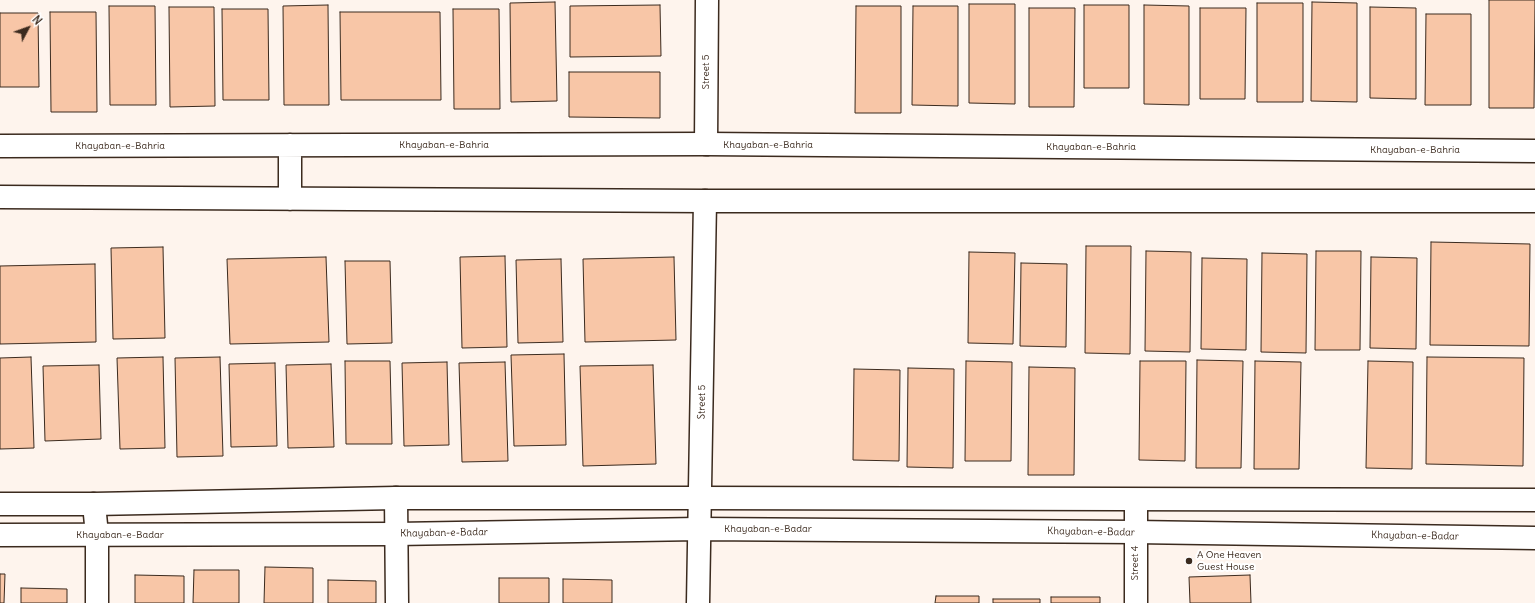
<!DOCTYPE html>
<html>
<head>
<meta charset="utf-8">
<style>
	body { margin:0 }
	#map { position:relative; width:1535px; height:603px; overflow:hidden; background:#fef4ed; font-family:Delius,sans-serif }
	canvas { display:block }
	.north { position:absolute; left:8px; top:8px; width:40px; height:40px; -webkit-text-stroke:3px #fff; paint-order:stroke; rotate:49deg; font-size:11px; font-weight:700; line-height:16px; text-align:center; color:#3b2a1e }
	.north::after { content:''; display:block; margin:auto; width:14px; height:18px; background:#3b2a1e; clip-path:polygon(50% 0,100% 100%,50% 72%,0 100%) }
</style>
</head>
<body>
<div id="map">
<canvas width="1535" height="603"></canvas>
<div class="north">N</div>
</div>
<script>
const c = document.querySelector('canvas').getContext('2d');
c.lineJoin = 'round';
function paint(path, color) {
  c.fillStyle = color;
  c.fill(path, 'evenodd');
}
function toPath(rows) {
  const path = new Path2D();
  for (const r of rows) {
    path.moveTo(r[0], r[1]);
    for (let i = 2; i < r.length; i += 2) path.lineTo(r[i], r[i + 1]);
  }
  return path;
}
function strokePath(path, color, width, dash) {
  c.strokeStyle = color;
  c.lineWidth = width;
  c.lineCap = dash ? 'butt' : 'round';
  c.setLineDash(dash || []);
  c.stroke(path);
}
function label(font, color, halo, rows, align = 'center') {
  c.font = font + ' Delius,sans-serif';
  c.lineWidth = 4;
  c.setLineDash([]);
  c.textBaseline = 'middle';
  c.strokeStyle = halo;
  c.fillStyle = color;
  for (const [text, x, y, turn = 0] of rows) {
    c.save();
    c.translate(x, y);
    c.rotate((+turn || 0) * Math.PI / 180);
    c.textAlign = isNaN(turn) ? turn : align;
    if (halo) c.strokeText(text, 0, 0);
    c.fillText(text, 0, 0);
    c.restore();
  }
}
const building = toPath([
	[1489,0,1535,0,1534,108,1489,108,1489,0],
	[555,2,557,101,511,102,510,3,555,2],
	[1312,2,1357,3,1357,102,1311,101,1312,2],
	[1257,3,1303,3,1303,102,1257,102,1257,3],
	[969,4,1015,4,1015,104,969,103,969,4],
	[328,5,329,105,284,105,283,6,328,5],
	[660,5,661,56,570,57,570,6,660,5],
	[1084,5,1129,5,1129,88,1084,88,1084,5],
	[1144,5,1189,6,1189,105,1144,104,1144,5],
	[109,6,155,6,156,105,110,105,109,6],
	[856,6,901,6,901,113,855,113,856,6],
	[913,6,958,6,958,106,912,105,913,6],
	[169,7,214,7,215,106,170,107,169,7],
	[1370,7,1416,8,1416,99,1370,98,1370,7],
	[1029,8,1075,8,1074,107,1029,107,1029,8],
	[1200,8,1246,8,1245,99,1200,99,1200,8],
	[222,9,268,9,269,100,223,100,222,9],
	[453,9,499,9,500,109,454,109,453,9],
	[50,12,96,12,97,112,51,112,50,12],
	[340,12,440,12,441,100,341,100,340,12],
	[0,13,38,13,39,87,0,87,0,13],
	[1426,14,1471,14,1471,105,1425,105,1426,14],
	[569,72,660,72,660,118,569,117,569,72],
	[1431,242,1530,244,1529,346,1430,345,1431,242],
	[1086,246,1131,246,1130,354,1085,353,1086,246],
	[163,247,165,338,113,339,111,248,163,247],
	[1146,251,1191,252,1190,352,1145,351,1146,251],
	[1316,251,1361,251,1360,350,1315,350,1316,251],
	[969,252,1015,253,1013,344,968,343,969,252],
	[1262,253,1307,254,1306,353,1261,352,1262,253],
	[505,256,507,347,462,348,460,257,505,256],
	[326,257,329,342,230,344,227,259,326,257],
	[674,257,676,340,585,342,583,259,674,257],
	[1371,257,1417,258,1416,349,1370,348,1371,257],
	[1202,258,1247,259,1246,350,1201,349,1202,258],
	[561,259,563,342,518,343,516,260,561,259],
	[345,261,390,261,392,343,347,344,345,261],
	[1021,263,1067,264,1066,347,1020,346,1021,263],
	[95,264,96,342,0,344,0,266,95,264],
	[564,354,566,445,514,446,511,355,564,354],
	[31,357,34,448,0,449,0,358,31,357],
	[163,357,165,448,120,449,117,358,163,357],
	[220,357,223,456,177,457,175,358,220,357],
	[1427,357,1524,358,1523,466,1426,464,1427,357],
	[1197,360,1243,361,1241,468,1196,468,1197,360],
	[345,361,390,361,392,444,346,444,345,361],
	[966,361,1012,362,1011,461,965,461,966,361],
	[1140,361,1186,361,1185,461,1139,460,1140,361],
	[1255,361,1301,362,1299,469,1254,469,1255,361],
	[1368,361,1413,362,1412,469,1366,468,1368,361],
	[447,362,449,445,404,446,402,363,447,362],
	[505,362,508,461,462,462,459,363,505,362],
	[275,363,277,446,231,447,229,364,275,363],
	[331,364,334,447,288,448,286,365,331,364],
	[99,365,101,439,45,441,43,366,99,365],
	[653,365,656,464,583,466,580,366,653,365],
	[1029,367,1075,368,1074,475,1028,475,1029,367],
	[908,368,954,369,953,468,907,467,908,368],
	[854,369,900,370,899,461,853,460,854,369],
	[265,567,313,568,313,603,264,603,265,567],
	[194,570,239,570,239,603,193,603,194,570],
	[0,574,5,574,4,603,0,603,0,574],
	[135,575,184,576,184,603,135,603,135,575],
	[1250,575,1251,603,1190,603,1189,577,1250,575],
	[499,578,549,578,549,603,499,603,499,578],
	[563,579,612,580,612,603,563,603,563,579],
	[328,580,376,581,376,603,328,603,328,580],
	[21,588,67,589,67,603,21,603,21,588],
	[936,596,979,596,979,603,935,603,936,596],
	[1051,597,1100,597,1100,603,1051,603,1051,597],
	[993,599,1040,599,1040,603,993,603,993,599]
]);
paint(building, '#f8c6a7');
strokePath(building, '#3b2a1e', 1);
const minor = toPath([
	[706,144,707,0],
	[396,498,397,603],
	[94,504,97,535,97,603],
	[698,603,705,201],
	[1136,603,1136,500]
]);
const secondary = toPath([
	[0,146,706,144,1535,151],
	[0,197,705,201,1535,201],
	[290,199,290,145],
	[0,504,94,504,396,498,700,498,1535,500],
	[0,535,396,534,698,529,1135,532,1535,538]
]);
strokePath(minor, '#3b2a1e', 25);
strokePath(secondary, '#3b2a1e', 25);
strokePath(minor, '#fff', 22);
strokePath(secondary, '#fff', 22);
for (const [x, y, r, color] of [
	[1189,561,4,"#3b2a1e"]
]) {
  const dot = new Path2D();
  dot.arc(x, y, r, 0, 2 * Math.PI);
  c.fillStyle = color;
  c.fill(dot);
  strokePath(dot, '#fff', 1.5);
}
label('10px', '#3b2a1e', '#fff', [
	["Street 5",706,72,-90],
	["Khayaban-e-Bahria",444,145],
	["Khayaban-e-Bahria",768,145],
	["Khayaban-e-Bahria",120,146],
	["Khayaban-e-Bahria",1091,147],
	["Khayaban-e-Bahria",1415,150],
	["Street 5",702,402,-89],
	["Khayaban-e-Badar",768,529],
	["Khayaban-e-Badar",1091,532,1],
	["Khayaban-e-Badar",444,533,-1],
	["Khayaban-e-Badar",120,535],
	["Khayaban-e-Badar",1415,536,1],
	["Street 4",1135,563,-90]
]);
label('10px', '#3b2a1e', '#fff', [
	["A One Heaven",1197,555],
	["Guest House",1197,567]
], 'left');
</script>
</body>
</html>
